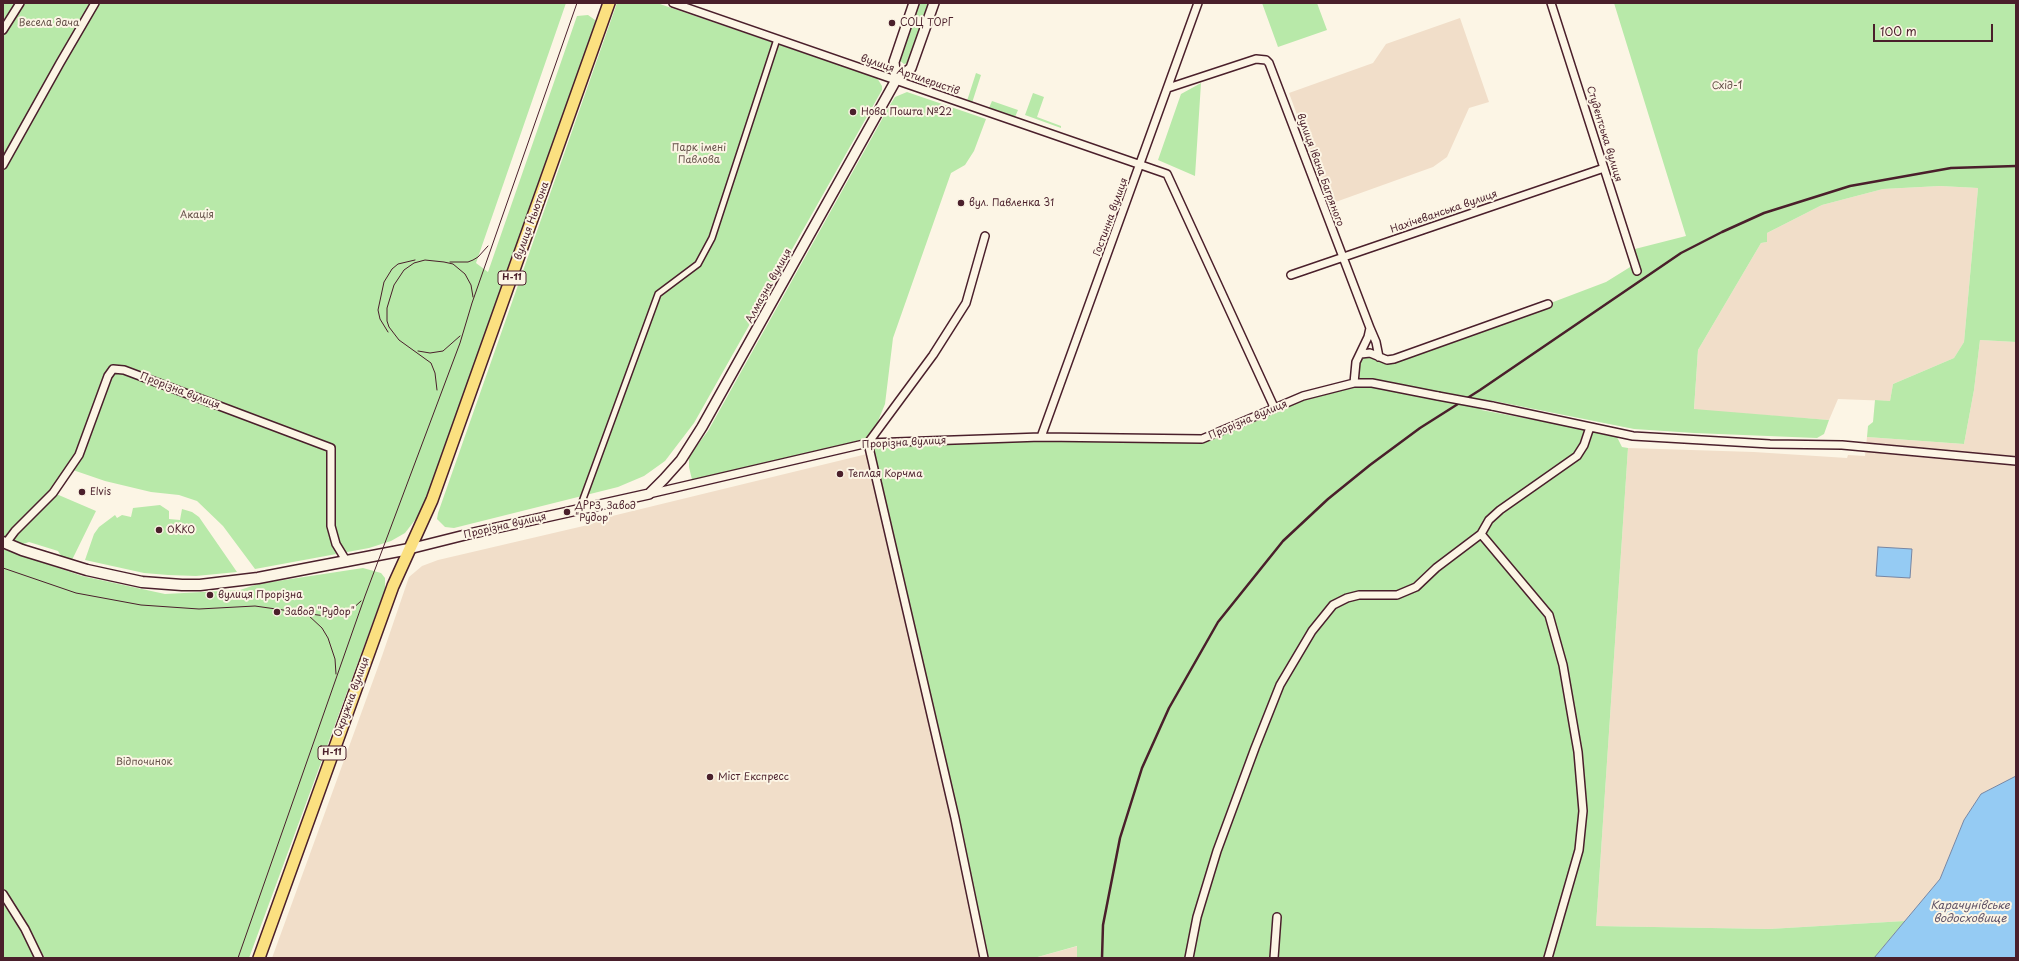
<!DOCTYPE html>
<html>
<head>
<meta charset="utf-8">
<style>
	body { margin:0 }
	#map { position:relative; width:2019px; height:961px; overflow:hidden; background:#fcf5e5; font-family:"Playpen Sans",sans-serif }
	canvas { display:block }
	.frame { position:absolute; inset:0; border:4px solid #4a1f2b; pointer-events:none }
	.scale { position:absolute; left:1873px; top:24px; width:120px; height:18px; box-sizing:border-box; border:2px solid #4a1f2b; border-top:0; padding-left:5px; font-size:12px; line-height:14px; white-space:nowrap; color:#4a1f2b; -webkit-text-stroke:3px #fcf5e5; paint-order:stroke }
</style>
</head>
<body>
<div id="map">
<canvas width="2019" height="961"></canvas>
<div class="frame"></div>
<div class="scale">100 m</div>
</div>
<script>
const c = document.querySelector('canvas').getContext('2d');
c.lineJoin = 'round';
function paint(path, color) {
  c.fillStyle = color;
  c.fill(path, 'evenodd');
}
function toPath(rows) {
  const path = new Path2D();
  for (const r of rows) {
    path.moveTo(r[0], r[1]);
    for (let i = 2; i < r.length; i += 2) path.lineTo(r[i], r[i + 1]);
  }
  return path;
}
function strokePath(path, color, width, dash) {
  c.strokeStyle = color;
  c.lineWidth = width;
  c.lineCap = dash ? 'butt' : 'round';
  c.setLineDash(dash || []);
  c.stroke(path);
}
function label(font, color, halo, rows, align = 'center') {
  c.font = font + ' "Playpen Sans",sans-serif';
  c.lineWidth = 4;
  c.setLineDash([]);
  c.textBaseline = 'middle';
  c.strokeStyle = halo;
  c.fillStyle = color;
  for (const [text, x, y, turn = 0] of rows) {
    c.save();
    c.translate(x, y);
    c.rotate((+turn || 0) * Math.PI / 180);
    c.textAlign = isNaN(turn) ? turn : align;
    if (halo) c.strokeText(text, 0, 0);
    c.fillText(text, 0, 0);
    c.restore();
  }
}
paint(toPath([
	[1460,18,1489,102,1469,108,1447,157,1433,167,1330,204,1289,93,1373,63,1386,44],
	[1940,186,1978,188,1964,342,1954,358,1893,384,1890,401,1838,399,1829,420,1694,410,1698,350,1761,243,1767,242,1767,233,1822,205,1883,189],
	[1980,340,2016,342,2016,776,1981,794,1964,820,1940,879,1905,921,1769,929,1596,926,1628,448,1754,452,1847,458,1848,455,1865,456,1867,437,1964,444,1974,390],
	[871,453,955,818,981,958,272,958,382,656,409,577,422,566,438,560,592,524,604,518],
	[1078,946,1077,958,1034,958]
]), '#f1dec9');
paint(toPath([
	[3,3,566,3,476,263,488,272,577,16,588,15,595,20,598,24,422,511,405,533,391,541,369,548,255,569,223,526,197,501,179,495,151,492,105,481,70,469,54,493,96,511,71,562,63,559,58,551,29,542,15,547,3,542],
	[617,3,657,3,877,78,882,86,882,90,694,423,665,461,644,476,618,487,454,528,445,527,437,519,438,513],
	[918,3,930,3,908,63,904,64,899,60],
	[1262,3,1317,3,1327,30,1278,47],
	[1614,3,2016,3,2016,342,1980,340,1974,390,1964,444,1867,437,1868,426,1873,422,1875,400,1890,401,1893,384,1954,358,1964,342,1978,188,1940,186,1883,189,1822,205,1767,233,1767,242,1761,243,1698,350,1694,409,1829,420,1824,434,1817,438,1694,433,1634,429,1494,401,1481,410,1616,435,1622,447,1628,448,1596,926,1769,929,1905,921,1874,958,1077,958,1077,946,1034,958,981,958,955,818,869,443,693,484,689,467,689,456,708,431,890,105,895,97,907,92,986,119,974,151,965,165,951,173,893,338,885,404,869,443,1041,437,1202,439,1274,407,1353,383,1361,354,1387,360,1548,304,1606,282,1635,264,1631,250,1686,236],
	[976,73,981,75,971,106,966,104],
	[1201,83,1195,176,1158,160,1181,94],
	[1033,93,1044,97,1037,117,1061,126,1061,128,1025,115],
	[992,101,1018,110,1015,117,989,108],
	[160,505,169,511,169,519,180,520,182,509,192,512,199,517,237,572,196,576,168,575,144,573,85,560,94,534,99,527,115,515,117,518,122,515,131,517,133,508],
	[3,549,82,576,165,594,240,590,258,584,363,568,381,573,385,578,385,589,249,958,45,958,3,889],
	[3,898,21,927,36,958,3,958]
]), '#b8e9a9');
const water = toPath([
	[1878,547,1912,549,1910,578,1876,576,1878,547],
	[2016,776,2016,958,1874,958,1940,879,1964,820,1981,794,2016,776]
]);
paint(water, '#95cbf3');
strokePath(water, '#7786a3', 1);
const pedestrian = toPath([
	[579,510,658,294,698,264,712,238,777,39]
]);
const minor = toPath([
	[673,3,1167,174,1274,407],
	[1551,3,1637,271],
	[3,30,20,3],
	[1168,88,1256,59,1266,60,1269,63,1370,328,1368,337,1356,362,1354,383],
	[3,165,60,63,95,3],
	[1291,275,1604,168],
	[1370,328,1376,342,1379,357],
	[1361,354,1370,353,1387,360,1394,359,1548,304],
	[1492,406,1633,436,1770,444,1842,445,2016,461],
	[1041,437,1198,3],
	[649,494,868,443,1041,437,1202,439,1303,396,1354,383,1372,383,1438,396],
	[1481,534,1549,615,1563,665,1578,752,1583,811,1579,850,1548,958],
	[6,543,15,531,53,493,79,455,108,376,113,369,124,370,331,448,331,526,336,544,347,562],
	[3,894,25,929,39,958],
	[984,958,955,818,868,443,933,355,966,303,985,236],
	[1189,958,1197,917,1217,851,1255,748,1280,685,1312,631,1333,605,1347,598,1359,595,1397,595,1416,587,1436,568,1481,534,1489,520,1500,510,1577,456,1584,445,1590,427],
	[1274,958,1277,917]
]);
const tertiary = toPath([
	[896,80,894,62,914,3],
	[409,549,469,534,649,494,664,479,681,460,702,427,896,80,911,68,934,3]
]);
const secondary = toPath([
	[3,542,22,550,87,570,142,582,182,585,200,585,258,578,409,549]
]);
const primary = toPath([
	[259,958,393,586,432,500,609,3]
]);
strokePath(pedestrian, '#4a1f2b', 8);
strokePath(minor, '#4a1f2b', 10);
strokePath(tertiary, '#4a1f2b', 12);
strokePath(secondary, '#4a1f2b', 13);
strokePath(primary, '#4a1f2b', 14);
strokePath(pedestrian, '#fcf5e5', 5);
strokePath(minor, '#fcf5e5', 7);
strokePath(tertiary, '#fcf5e5', 9);
strokePath(secondary, '#fcf5e5', 10);
strokePath(primary, '#fbe080', 11);
strokePath(toPath([
	[450,262,468,262,473,260,478,257,488,246],
	[388,332,380,319,378,310,384,282,392,269,398,264,415,260],
	[418,351,430,353,443,351,460,336],
	[437,390,435,373,431,363,399,340,389,327,387,321,387,308,394,285,404,270,414,263,425,260,444,262,453,264,465,274,471,285,473,297],
	[3,568,76,593,141,605,199,609,255,606,332,617,348,613,361,601],
	[308,615,322,628,328,638,335,659,336,674],
	[238,958,365,596,460,343,472,303,577,3]
]), '#4a1f2b', 1);
strokePath(toPath([
	[1102,958,1103,925,1120,838,1142,768,1169,708,1218,622,1283,541,1328,499,1370,465,1420,428,1480,390,1681,253,1722,232,1764,213,1850,186,1951,168,2016,166]
]), '#4a1f2b', 2.5);
const minorBridge = toPath([
	[1438,396,1492,406]
]);
strokePath(minorBridge, '#4a1f2b', 10, []);
strokePath(minorBridge, '#fcf5e5', 7);
for (const [x, y, r, color] of [
	[892,23,4,"#4a1f2b"],
	[853,112,4,"#4a1f2b"],
	[961,203,4,"#4a1f2b"],
	[840,474,4,"#4a1f2b"],
	[82,492,4,"#4a1f2b"],
	[567,512,4,"#4a1f2b"],
	[159,530,4,"#4a1f2b"],
	[210,595,4,"#4a1f2b"],
	[277,612,4,"#4a1f2b"],
	[710,777,4,"#4a1f2b"]
]) {
  const dot = new Path2D();
  dot.arc(x, y, r, 0, 2 * Math.PI);
  c.fillStyle = color;
  c.fill(dot);
  strokePath(dot, '#fcf5e5', 1.5);
}
for (const [x, y, w] of [
	[512,278,28],
	[332,753,28]
]) {
  const box = new Path2D();
  box.roundRect(x - w / 2, y - 7, w, 14, 3);
  c.fillStyle = '#fcf5e5';
  c.fill(box);
  strokePath(box, '#4a1f2b', 1);
}
label('bold 9px', '#4a1f2b', null, [
	["Н-11",512,278],
	["Н-11",332,753]
]);
label('10px', '#66524a', '#fcf5e5', [
	["Весела дача",49,23],
	["Схід-1",1727,86],
	["Парк імені",699,148],
	["Павлова",699,160],
	["Акація",197,215],
	["Відпочинок",144,762]
]);
label('10px', '#4a1f2b', '#fcf5e5', [
	["СОЦ ТОРГ",900,23],
	["Нова Пошта №22",861,112],
	["вул. Павленка 31",969,203],
	["Теплая Корчма",848,474],
	["Elvis",90,492],
	["ДРРЗ, Завод",575,506],
	["\"Рудор\"",575,518],
	["ОККО",167,530],
	["вулиця Прорізна",218,595],
	["Завод \"Рудор\"",285,612],
	["Міст Експресс",718,777]
], 'left');
label('10px', '#4a1f2b', '#fcf5e5', [
	["вулиця Артилеристів",910,75,19],
	["Студентська вулиця",1604,134,73],
	["вулиця Івана Багряного",1320,170,70],
	["Нахічеванська вулиця",1444,212,-19],
	["Гостинна вулиця",1111,217,-70],
	["вулиця Ньютона",532,221,-70],
	["Алмазна вулиця",769,286,-61],
	["Прорізна вулиця",180,391,21],
	["Прорізна вулиця",1248,420,-23],
	["Прорізна вулиця",904,443,-3],
	["Прорізна вулиця",505,526,-13],
	["Окружна вулиця",352,697,-70]
]);
label('italic 11px', '#605367', '#fcf5e5', [
	["Карачунівське",1970,906],
	["водосховище",1970,919]
]);
</script>
</body>
</html>
